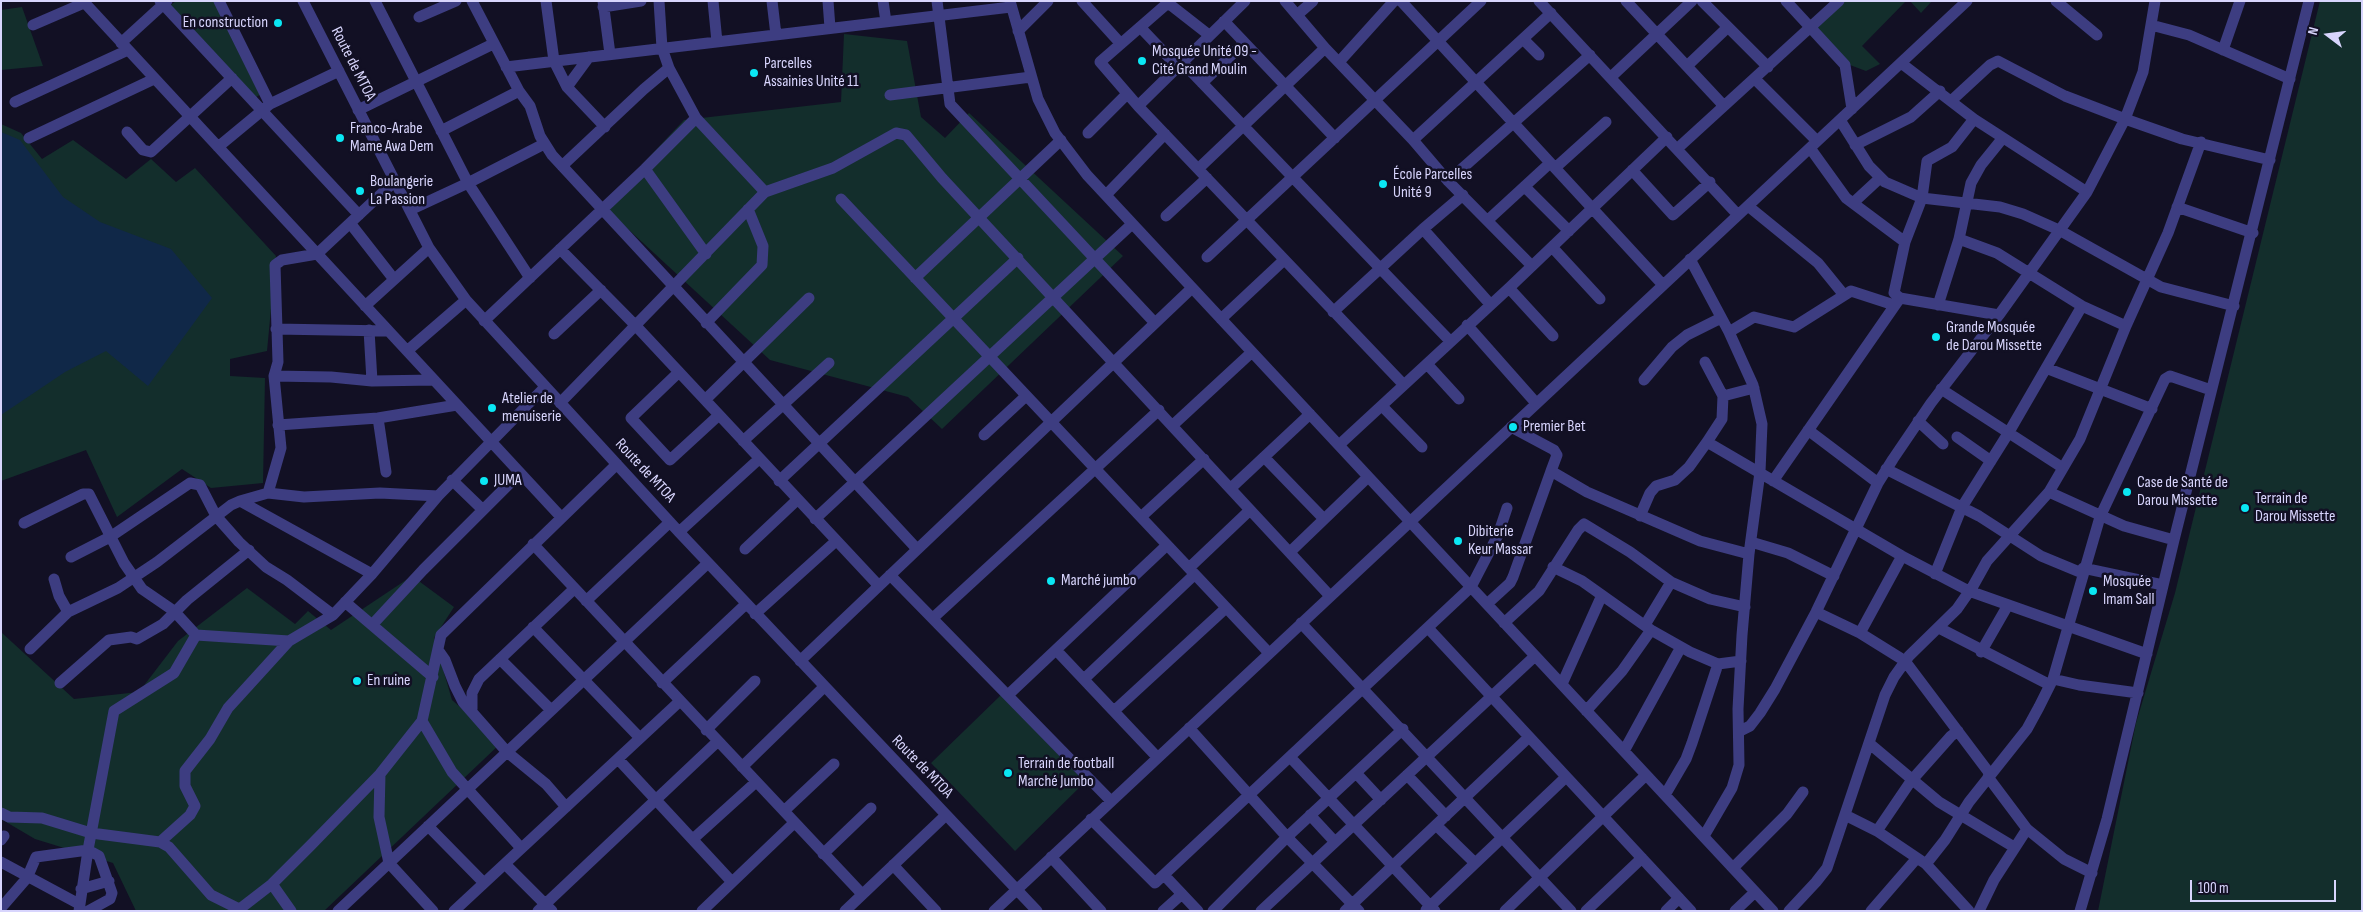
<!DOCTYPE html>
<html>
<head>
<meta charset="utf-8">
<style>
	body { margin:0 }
	#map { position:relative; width:2363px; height:912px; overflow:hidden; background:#121024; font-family:"Sofia Sans Condensed",sans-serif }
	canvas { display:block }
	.frame { position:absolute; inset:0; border:2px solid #d8d5fd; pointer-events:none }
	.north { position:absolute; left:2303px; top:10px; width:50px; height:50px; -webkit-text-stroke:4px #121024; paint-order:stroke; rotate:285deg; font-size:14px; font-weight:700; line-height:20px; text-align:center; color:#d8d5fd }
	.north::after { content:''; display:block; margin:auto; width:18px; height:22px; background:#d8d5fd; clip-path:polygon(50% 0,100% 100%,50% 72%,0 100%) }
	.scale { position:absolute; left:2190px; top:880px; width:146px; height:22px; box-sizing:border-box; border:2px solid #d8d5fd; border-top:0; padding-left:6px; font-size:15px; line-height:18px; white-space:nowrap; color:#d8d5fd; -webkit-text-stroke:4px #121024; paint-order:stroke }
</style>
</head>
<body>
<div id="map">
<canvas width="2363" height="912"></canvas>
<div class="frame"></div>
<div class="north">N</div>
<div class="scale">100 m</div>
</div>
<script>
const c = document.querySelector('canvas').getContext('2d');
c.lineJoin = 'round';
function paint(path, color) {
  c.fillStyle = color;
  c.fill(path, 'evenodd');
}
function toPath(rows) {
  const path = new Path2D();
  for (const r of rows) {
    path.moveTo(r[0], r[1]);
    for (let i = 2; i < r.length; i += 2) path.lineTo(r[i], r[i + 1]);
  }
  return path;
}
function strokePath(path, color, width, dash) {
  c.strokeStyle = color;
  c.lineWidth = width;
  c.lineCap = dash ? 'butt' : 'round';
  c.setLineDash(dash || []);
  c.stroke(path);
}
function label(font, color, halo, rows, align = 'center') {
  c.font = font + ' "Sofia Sans Condensed",sans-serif';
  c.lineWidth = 5;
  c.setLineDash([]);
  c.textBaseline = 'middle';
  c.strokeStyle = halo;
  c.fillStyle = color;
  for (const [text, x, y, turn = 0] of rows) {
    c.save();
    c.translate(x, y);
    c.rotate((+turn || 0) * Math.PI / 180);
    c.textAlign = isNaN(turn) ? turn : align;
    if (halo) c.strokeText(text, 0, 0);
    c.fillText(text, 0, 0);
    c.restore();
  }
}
paint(toPath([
	[176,1,215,1,261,94,253,99,168,7],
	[1833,1,1906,1,1862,46,1880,64,1866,71,1850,65,1811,21],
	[1910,1,1932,1,1921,13],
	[2320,1,2362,1,2362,911,2098,911,2136,723,2175,593],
	[22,7,43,66,1,70,1,10],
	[844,34,907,41,921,117,945,138,969,113,1123,256,942,429,908,397,770,360,603,206,684,120,841,102],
	[1,124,21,133,42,159,73,140,126,179,151,159,176,182,195,168,276,256,267,351,230,359,230,376,265,378,263,483,211,488,182,469,117,517,86,450,1,481],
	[412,576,454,607,434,638,452,700,501,743,324,911,136,911,113,863,35,839,1,819,1,632,74,699,139,692,178,641,247,588,295,624,308,611,331,630],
	[1001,695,1085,782,1015,851,931,763]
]), '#132e2c');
paint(toPath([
	[1,132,20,140,63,197,100,222,171,249,212,298,148,386,106,351,65,372,1,415]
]), '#102848');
strokePath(toPath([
	[83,1,561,517],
	[160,1,359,215],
	[219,1,270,104],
	[303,1,429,248,466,300,679,532,1037,911],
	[375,1,468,183,530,278],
	[472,1,519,91,530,106,540,136,552,155,917,549],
	[546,1,554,61,567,87,605,127],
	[603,1,610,54],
	[713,1,717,42],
	[772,1,776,35],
	[828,1,830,28],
	[883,1,886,22],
	[937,1,950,104,1155,323],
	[1010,1,1038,99,1055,133,1087,175,1773,911],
	[1082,1,1121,44],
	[1170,1,1100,62,1138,106,1403,384],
	[1285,1,1325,48,1413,140,1448,181,1532,266],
	[1401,1,1663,285],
	[1539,1,1738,215],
	[1626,1,1724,106],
	[1702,1,1768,67],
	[1786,1,1845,65,1852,109],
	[2056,1,2097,35],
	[1168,3,1209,35],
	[603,7,641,1],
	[1297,15,1313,1],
	[419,17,456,1],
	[1224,21,1335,138],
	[33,25,84,3],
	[2151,25,2189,35,2290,79],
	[1140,27,1178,67],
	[1018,31,1048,1],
	[1523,39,1539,55],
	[121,43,167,1],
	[2223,50,2240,1],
	[1339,62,1394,1],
	[1183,63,1450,341],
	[1901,63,1974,119,2087,192],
	[1687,66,1728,27],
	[506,67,1011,7],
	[1611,77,1692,1],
	[1755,79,1817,141],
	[1202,83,1244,43],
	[567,87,589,57],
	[890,95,1031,77],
	[1951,101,1990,65,1998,61,2065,96,2125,119,2182,139,2270,160],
	[15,102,128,50],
	[1138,106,1245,1],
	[358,110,493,44],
	[1974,119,1952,147,1927,161,1922,198,1905,242,1894,293,1900,298,1999,315],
	[1840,120,1869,166,1885,182,1922,198,2000,207,2023,214,2059,230,2161,287,2234,306],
	[441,131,519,91],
	[127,132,143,150,151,152,232,78],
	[1088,133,1127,94],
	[29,138,154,79],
	[1413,140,1551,13],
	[1855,145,1911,117,1940,91],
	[218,147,270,104,339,71],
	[1678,148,1839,1],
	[1810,148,1846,198,1905,242],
	[562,166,644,89,669,68,662,48,659,1],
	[1555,168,1606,122],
	[645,169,706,254],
	[1198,169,1325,48],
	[1632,170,1673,215,1710,182],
	[1448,181,1590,55],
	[1525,187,1569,231],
	[765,192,833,168,896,133,906,135,942,178,1330,596],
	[1106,195,1165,134],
	[1463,195,1423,229,1490,304],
	[841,199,1269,653],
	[1853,203,1880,178],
	[1748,206,1818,263,1844,295],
	[2177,207,2253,233],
	[410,210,468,183,544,144],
	[1166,216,1207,178],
	[1488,220,1550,163],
	[350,223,393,278],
	[1959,239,1997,253,2082,306,2126,326],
	[1552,247,1600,299],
	[560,249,636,326,879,586],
	[1207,257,1481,1],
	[1690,259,1729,332,1753,385,1762,424,1760,472,1749,554,1742,635,1738,709,1739,765,1732,788,1704,836],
	[915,278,1061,140],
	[1509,288,1553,336],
	[1938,305,1959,239,1971,183,1981,165,2002,139],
	[365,306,429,248],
	[1333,312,1423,229],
	[1221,319,1284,260],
	[484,321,645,169,696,118],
	[706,323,762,265,763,246,748,209],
	[1467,325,1536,403],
	[276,329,388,331],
	[369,330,372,381],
	[1729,332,1754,317,1794,327,1851,291,1894,305],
	[554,334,601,290],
	[407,351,466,300],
	[1427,364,1459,399],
	[2046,368,2152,409],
	[679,372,631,418,670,460,719,415],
	[274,376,331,377,372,381,434,380],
	[1644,380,1672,347,1687,335,1721,318],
	[1941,389,2063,468],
	[1723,396,1754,388],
	[705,400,809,298],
	[560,403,765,192,696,118,669,68],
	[1382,406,1422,447],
	[378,418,386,472],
	[1918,421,1943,444],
	[278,425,378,418,457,405],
	[1173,425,1252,352],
	[1511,427,1554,450,1557,455,1551,471,1587,492,1700,541,1749,554],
	[1808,430,1878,483],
	[984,435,1026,396],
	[1957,437,1991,461],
	[743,441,829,363],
	[1707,442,1902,556,1969,591,2147,654],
	[1339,445,1509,288,1667,137],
	[1264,457,1324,519],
	[1886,469,1979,516,2041,556,2082,573],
	[452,480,483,510],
	[779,481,1018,258],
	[1773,481,1900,298],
	[1231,488,1310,414],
	[2049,492,2124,526,2174,540],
	[268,493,281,448,274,376,278,362,275,265,282,260,317,254,395,181],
	[240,501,372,574],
	[1640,516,1650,493,1656,486,1675,480,1689,467,1707,442,1722,419,1723,396,1705,362],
	[1141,517,1204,459],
	[815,519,1132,224],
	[24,523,83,494,89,494,124,563,142,589,174,611,196,635,289,641,333,615,372,574,438,496,545,387],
	[679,532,759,459],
	[1751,542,1788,553,1834,576],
	[533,544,862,894],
	[745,549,797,500],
	[1290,552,1368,477],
	[71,557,110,537,190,483,200,485,216,516,239,542,266,567,287,580,333,615],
	[1553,567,1582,581,1651,630,1690,652,1718,664,1741,661],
	[1189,568,1250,510],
	[2083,568,2163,585],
	[1935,574,1962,507,2009,432,2082,306],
	[890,575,1111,801],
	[54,579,59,596,68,612],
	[586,601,670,522],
	[345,602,433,677],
	[1487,604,1510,583,1513,577,1551,471],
	[1816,612,1860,633,1905,661,1990,774],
	[755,614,836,541],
	[933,618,1159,410],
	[1301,623,1571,911],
	[1504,623,1539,591,1578,530,1584,524,1630,552,1671,582,1710,599,1745,607],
	[372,625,423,570,520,473],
	[1645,625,1671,582],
	[533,627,640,738],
	[1428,628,1691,911],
	[1939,628,2050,685],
	[1860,633,1902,556],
	[30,649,68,612,118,588,157,562,231,505,240,501,268,493,304,497,380,493,438,496],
	[438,650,445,660,455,686,463,702,507,752,546,784,566,807],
	[1056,650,1157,757],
	[1981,652,2008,605],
	[500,659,551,710],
	[800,661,1192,288],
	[1084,679,1194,575],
	[2053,679,2079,685,2138,693],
	[60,683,109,640,131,637,137,639,163,624,187,600,249,550],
	[662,683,746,604],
	[1562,684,1602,595],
	[1008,695,1167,545],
	[472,709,472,693,479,679,574,589],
	[1114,711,1226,608],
	[1586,711,1622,671,1651,630],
	[422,721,452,772,521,848],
	[1189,728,1287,837,1359,911],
	[706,730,755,681],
	[1740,731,1750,726,1760,713,1775,689,1816,612,1878,483,1893,459,1931,403,1999,315,2087,192,2125,119,2143,72,2155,1],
	[1870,744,1939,802,2014,847],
	[1624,751,1681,647],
	[1290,757,1435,911],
	[618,759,732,882],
	[742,767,824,687],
	[1356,773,1381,800],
	[380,774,379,817,389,863,433,911],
	[1407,775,1446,816],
	[1988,777,2027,829,2064,859,2092,873],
	[1665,795,1686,759,1692,743,1718,664],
	[784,811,834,764],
	[1,813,9,817,42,818,91,833,160,842,169,847,211,895,237,908],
	[1310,815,1335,842],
	[1845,815,1877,831,1926,864,1969,911],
	[1091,819,1155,883,1471,587,1498,535,1507,508],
	[1436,825,1475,863],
	[428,826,484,883],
	[1877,831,1911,781,1951,736,1958,731],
	[693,839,756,782],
	[1,840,4,836],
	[160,842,190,815,195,806,185,786,185,771,210,739,228,708,289,641],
	[823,854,871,808],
	[1051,857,1101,911],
	[1,862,79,904],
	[505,864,552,911],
	[1926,864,1945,840,1969,802,2027,729,2039,707,2053,679,2100,517,2165,379,2170,376,2211,390],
	[893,865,936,911],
	[1733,868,1787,814,1803,792],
	[1164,875,1198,911],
	[272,884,291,911],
	[81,889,109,881],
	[1,908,27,878,36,857,88,850,99,856,112,893,110,899,88,911],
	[1426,910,1566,777],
	[79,911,88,850,114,711,174,673,196,635],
	[237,911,272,884,311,845,380,774,422,721,441,635,617,464],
	[338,911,708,563],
	[454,911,680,701],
	[538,911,717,742],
	[702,911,794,823],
	[845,911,946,815],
	[994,911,1967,1],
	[1163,911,1182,894],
	[1213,911,1287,837,1403,729],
	[1261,911,1535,656],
	[1345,911,1529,737],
	[1505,911,1646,775],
	[1586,911,1642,858],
	[1666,911,1679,898],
	[1735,911,1755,892],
	[1789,911,1816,882,1827,868,1885,695,1894,677,1909,656,1957,609,1973,586,1987,561,2049,492,2080,439,2126,326,2168,233,2201,142],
	[1871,911,1917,858],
	[1979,911,1994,880,2027,829],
	[2080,911,2107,819,2174,540,2309,1]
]), '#3d3d81', 11);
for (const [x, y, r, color] of [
	[278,23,5,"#0ae7f4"],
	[1142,61,5,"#0ae7f4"],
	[754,73,5,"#0ae7f4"],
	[340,138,5,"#0ae7f4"],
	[1383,184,5,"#0ae7f4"],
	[360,191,5,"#0ae7f4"],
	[1936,337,5,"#0ae7f4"],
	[492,408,5,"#0ae7f4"],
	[1513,427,5,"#0ae7f4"],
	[484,481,5,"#0ae7f4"],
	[2127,492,5,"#0ae7f4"],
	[2245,508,5,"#0ae7f4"],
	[1458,541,5,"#0ae7f4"],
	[1051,581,5,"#0ae7f4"],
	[2093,591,5,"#0ae7f4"],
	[357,681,5,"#0ae7f4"],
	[1008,773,5,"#0ae7f4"]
]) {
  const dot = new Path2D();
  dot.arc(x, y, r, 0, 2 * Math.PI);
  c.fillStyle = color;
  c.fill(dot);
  strokePath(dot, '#121024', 2);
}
label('16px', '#d8d5fd', '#121024', [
	["En construction",268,23,"right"],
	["Mosquée Unité 09 -",1152,52],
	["Cité Grand Moulin",1152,70],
	["Parcelles",764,64],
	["Assainies Unité 11",764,82],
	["Franco-Arabe",350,129],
	["Mame Awa Dem",350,147],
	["École Parcelles",1393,175],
	["Unité 9",1393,193],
	["Boulangerie",370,182],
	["La Passion",370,200],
	["Grande Mosquée",1946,328],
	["de Darou Missette",1946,346],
	["Atelier de",502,399],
	["menuiserie",502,417],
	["Premier Bet",1523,427],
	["JUMA",494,481],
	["Case de Santé de",2137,483],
	["Darou Missette",2137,501],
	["Terrain de",2255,499],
	["Darou Missette",2255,517],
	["Dibiterie",1468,532],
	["Keur Massar",1468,550],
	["Marché jumbo",1061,581],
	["Mosquée",2103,582],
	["Imam Sall",2103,600],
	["En ruine",367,681],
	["Terrain de football",1018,764],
	["Marché Jumbo",1018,782]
], 'left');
label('16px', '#d8d5fd', '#121024', [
	["Route de MTOA",353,64,63],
	["Route de MTOA",645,471,47],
	["Route de MTOA",922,767,46]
]);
</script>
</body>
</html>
